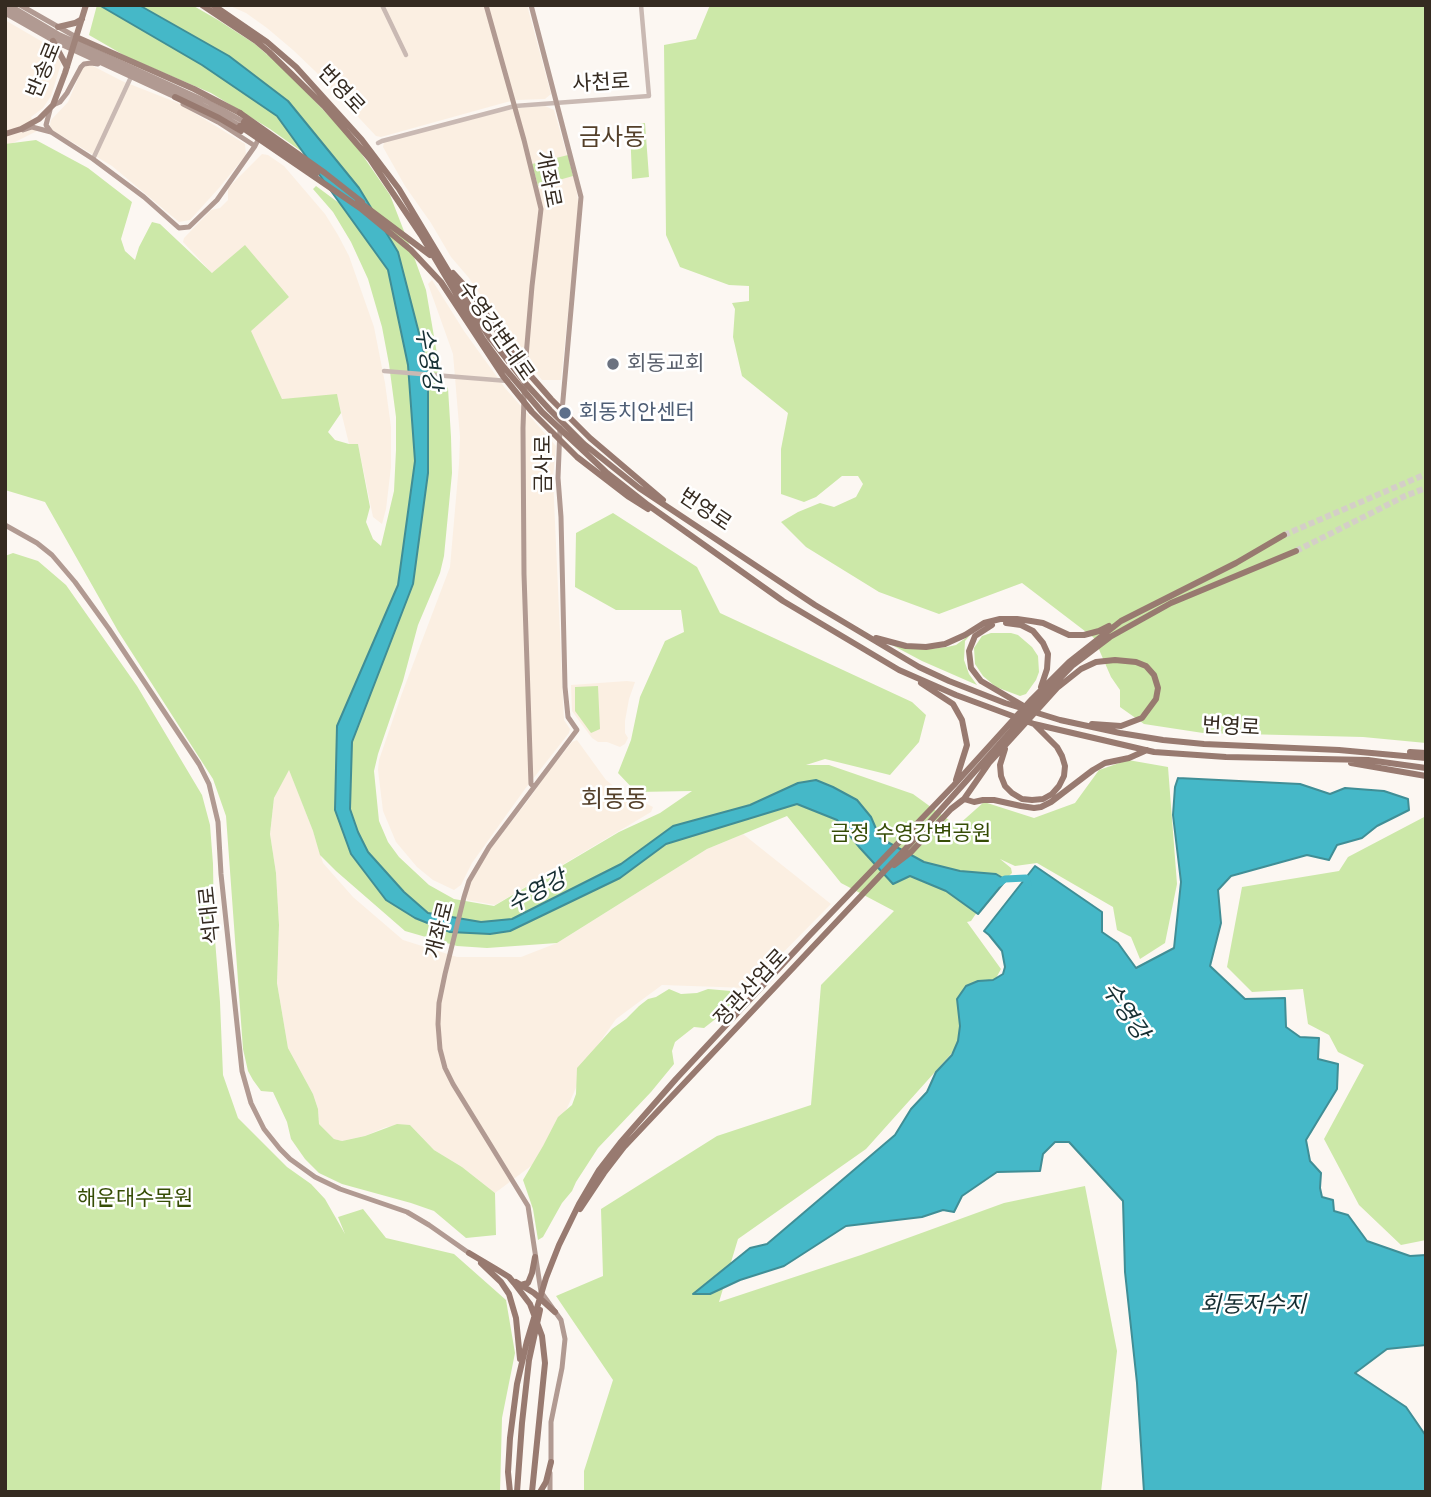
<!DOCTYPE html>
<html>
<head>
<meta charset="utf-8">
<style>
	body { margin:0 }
	#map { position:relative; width:1431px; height:1497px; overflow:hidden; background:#fcf7f2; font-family:Quicksand,sans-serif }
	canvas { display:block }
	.frame { position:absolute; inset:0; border:7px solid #352b21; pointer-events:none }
</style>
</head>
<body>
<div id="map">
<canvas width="1431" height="1497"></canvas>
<div class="frame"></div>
</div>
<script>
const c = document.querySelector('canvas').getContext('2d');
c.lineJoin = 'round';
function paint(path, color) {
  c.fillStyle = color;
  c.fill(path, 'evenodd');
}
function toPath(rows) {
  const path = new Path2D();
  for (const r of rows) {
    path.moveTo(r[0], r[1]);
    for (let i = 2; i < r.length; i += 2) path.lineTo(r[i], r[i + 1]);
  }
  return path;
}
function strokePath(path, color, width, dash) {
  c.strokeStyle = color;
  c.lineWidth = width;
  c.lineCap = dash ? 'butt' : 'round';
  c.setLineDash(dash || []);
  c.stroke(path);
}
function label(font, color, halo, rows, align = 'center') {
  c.font = font + ' Quicksand,"Noto Sans KR",sans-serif';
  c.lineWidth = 5;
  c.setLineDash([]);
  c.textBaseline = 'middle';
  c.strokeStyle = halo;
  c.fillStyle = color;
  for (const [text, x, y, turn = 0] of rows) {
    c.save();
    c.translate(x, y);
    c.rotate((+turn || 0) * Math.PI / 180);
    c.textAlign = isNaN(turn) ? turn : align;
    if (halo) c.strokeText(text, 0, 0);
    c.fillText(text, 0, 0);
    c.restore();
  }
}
paint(toPath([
	[228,5,527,5,551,94,545,99,517,100,507,102,381,137,376,136,315,71,293,50,267,28,246,13],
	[5,20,53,48,61,64,51,96,43,108,31,117,37,131,5,147],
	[91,65,122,81,178,103,245,144,246,155,219,188,190,220,179,222,112,166,52,130,50,125,51,120,68,102,82,69,85,66],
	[545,106,554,110,576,186,579,208,561,380,542,380,522,356,469,278,451,257,431,223,405,186,383,147,384,142,504,111,518,108],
	[262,154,268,155,284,166,325,214,338,235,349,256,374,327,385,383,391,427,391,467,386,509,382,524,373,517,358,444,349,444,337,395,282,399,250,331,289,297,212,273,183,242,184,238,211,210,220,208,228,200,228,188],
	[432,280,464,331,505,388,556,446,553,478,562,677,564,720,570,729,569,733,525,789,472,863,461,885,454,890,433,880,417,867,396,842,383,811,378,770,379,760,401,696,450,567,459,464,460,437,453,354,428,284],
	[627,681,635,682,629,699,625,721,625,733,628,738,625,744,620,747,607,742,598,742,592,738,572,711,571,685],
	[577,740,606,780,636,804,647,804,653,807,651,812,495,905,467,900,465,894,478,867,494,844,529,799,548,772,572,742],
	[289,769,313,831,323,863,353,897,403,940,457,957,521,957,557,943,707,849,743,834,831,904,748,988,662,985,616,1019,589,1058,547,1154,495,1193,462,1167,434,1150,410,1125,386,1127,365,1136,342,1141,334,1139,319,1124,318,1109,313,1094,288,1048,277,983,279,925,276,873,270,834,274,798]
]), '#fbefe2');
paint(toPath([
	[97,5,192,5,218,20,255,44,287,72,352,140,390,195,414,257,426,290,442,383,448,388,451,437,452,473,444,556,440,573,418,625,403,681,378,754,374,771,379,821,388,842,399,857,429,885,454,899,494,906,619,832,660,813,692,791,636,792,618,773,631,740,640,697,665,641,684,632,681,610,616,610,575,587,576,533,613,513,697,567,720,613,912,702,926,715,919,742,890,775,825,759,806,765,829,765,913,794,957,826,984,802,1034,818,1075,803,1099,770,1128,760,1168,767,1177,884,1165,943,1140,959,1131,937,1117,930,1113,907,1037,863,1015,866,1000,859,1011,868,1012,873,988,896,971,921,967,922,1001,969,961,1043,866,1149,738,1239,719,1302,861,1255,1004,1203,1085,1186,1117,1351,1101,1492,584,1492,584,1471,613,1380,556,1296,603,1276,601,1209,717,1136,811,1105,821,985,894,911,841,883,787,816,707,849,557,943,487,948,457,946,405,931,336,871,320,855,313,831,289,770,274,798,270,834,276,873,279,925,277,983,288,1048,313,1094,318,1109,319,1124,334,1139,342,1141,365,1136,397,1124,410,1125,434,1150,462,1167,495,1193,496,1235,466,1238,434,1211,411,1203,342,1184,319,1173,305,1159,291,1139,287,1122,273,1092,261,1091,253,1080,248,1071,243,1049,226,816,213,779,118,631,45,502,5,490,5,144,36,140,88,168,132,202,121,239,125,251,135,260,139,247,152,222,160,224,212,273,245,245,289,297,251,331,282,399,337,394,341,413,328,432,335,440,349,444,358,444,370,507,366,522,373,539,381,546,394,491,396,450,396,417,389,364,382,327,368,279,351,242,333,212,313,189,316,186,362,220,318,163,270,129,211,93,127,57,89,35],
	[710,5,1426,5,1426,743,1363,737,1203,733,1144,724,1120,707,1120,690,1111,677,1094,638,1022,583,939,614,879,592,806,547,781,522,798,512,820,503,834,507,856,497,863,484,858,476,842,476,816,497,804,502,781,494,781,449,788,413,742,376,733,337,735,309,732,303,749,301,749,286,729,285,680,267,666,235,664,45,696,39],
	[645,123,649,177,632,179,630,125],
	[568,155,573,176,538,186,532,164],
	[13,553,38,561,66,585,137,686,202,795,210,825,213,864,214,927,220,1002,223,1075,238,1118,287,1167,311,1184,325,1199,345,1234,338,1217,363,1209,386,1238,454,1254,506,1300,515,1353,502,1418,500,1492,5,1492,5,556],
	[991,633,1011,633,1018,635,1032,647,1038,656,1039,672,1036,680,1026,694,1020,696,996,687,983,676,975,664,974,648,982,636],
	[971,634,965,641,964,660,969,674,977,685,922,661,892,645,930,649,947,647,956,645],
	[598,686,600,729,591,733,575,711,575,687],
	[1426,816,1426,1240,1401,1245,1359,1205,1324,1139,1364,1065,1338,1052,1329,1035,1308,1024,1303,989,1252,992,1227,967,1242,887,1339,871,1348,857],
	[669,989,681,994,697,993,708,989,731,991,739,992,740,996,727,1010,704,1028,694,1027,675,1042,672,1051,674,1064,651,1092,598,1148,576,1182,572,1191,562,1203,543,1237,538,1240,533,1209,523,1180,543,1146,558,1117,572,1105,576,1094,577,1068,612,1029,626,1019,639,1006,648,999,656,997]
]), '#cce8a8');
const water = toPath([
	[99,5,139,5,229,56,288,101,359,188,398,252,428,368,428,473,413,584,352,742,350,809,358,832,368,852,404,892,428,913,481,922,512,919,621,864,673,826,750,805,798,783,816,780,833,787,857,800,871,817,880,838,924,862,960,871,996,874,1006,880,978,914,946,891,910,876,893,884,860,848,837,820,797,804,666,844,620,878,510,931,490,934,450,932,415,918,386,900,351,854,335,810,337,726,398,585,415,461,408,365,388,270,277,116,202,65,99,5],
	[1178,778,1300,784,1330,794,1345,788,1384,791,1408,799,1409,810,1377,826,1362,838,1337,845,1329,860,1307,855,1231,876,1218,890,1221,923,1210,966,1245,999,1285,998,1286,1027,1300,1037,1319,1038,1318,1059,1338,1064,1337,1089,1306,1140,1310,1161,1321,1173,1320,1188,1322,1197,1333,1200,1334,1211,1348,1215,1367,1241,1410,1256,1426,1255,1426,1345,1387,1349,1355,1373,1406,1407,1426,1436,1426,1492,1144,1492,1137,1383,1125,1272,1123,1201,1069,1142,1055,1142,1043,1154,1040,1171,997,1172,962,1196,954,1212,943,1210,922,1217,846,1226,784,1266,740,1280,710,1294,693,1294,750,1248,767,1244,895,1135,911,1109,927,1092,936,1072,952,1055,958,1041,960,1026,957,999,966,986,978,981,993,980,1003,974,1005,967,1002,951,989,935,984,931,1035,866,1102,912,1102,932,1118,943,1136,968,1174,948,1181,882,1173,815,1175,787,1178,778]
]);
paint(water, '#45b8c8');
strokePath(water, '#408e96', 2);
strokePath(toPath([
	[999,883,1005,879,1026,878,1028,884]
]), '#45b8c8', 7);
strokePath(toPath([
	[1284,535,1426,474],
	[1296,551,1405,496,1426,488]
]), '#d4cec8', 6, [6, 3]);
strokePath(toPath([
	[382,5,406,55],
	[378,143,382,141,515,106,649,96,641,5],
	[93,159,131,77],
	[384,371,508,381]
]), '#c9b9b3', 4.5);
strokePath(toPath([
	[9,5,58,34,210,103,244,122],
	[20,5,76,37],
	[486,5,524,140,541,209,532,286,525,368,523,428,524,574,531,784,534,787],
	[531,5,581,197,562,411],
	[5,8,57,37,213,110,240,126],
	[5,13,56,42,175,97],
	[183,104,218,122,255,146],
	[53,105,60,102,67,93,81,67,84,64,91,63,98,64],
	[50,110,46,125,51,132],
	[23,130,32,127,51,132,93,159,144,197,179,228,189,227,217,200,255,146,260,136],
	[5,525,37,543,52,555,75,582,109,629,199,764,209,784,218,822,221,874,242,1071,251,1103,264,1129,280,1149,290,1159,315,1177,340,1189,407,1212,429,1225,469,1253],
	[551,1463,551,1422,562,1368,565,1339,561,1320,541,1292,528,1206,453,1084,445,1068,440,1049,438,1024,439,1003,445,974,464,897,469,881,489,847,577,730,568,717,565,687,561,517,558,478,560,428],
	[550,1492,550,1473]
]), '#b19a92', 5);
strokePath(toPath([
	[58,27,75,23,82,19],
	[76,37,194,89,240,113],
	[53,41,67,67],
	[5,134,21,129,39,119,53,105,65,73,86,5]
]), '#a0847a', 6);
strokePath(toPath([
	[202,5,256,41,269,52,324,106,370,159,421,235,483,339,502,365,542,412,606,472,648,505,783,601,899,670,956,695,1034,724,1154,752,1226,757,1368,760,1426,768],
	[213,5,267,42,296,67,362,140,399,189,470,307,490,338,527,385,550,410,584,444,639,488,815,605,919,667,949,681,1005,703,1060,720,1120,733,1163,740,1204,744,1339,750,1426,758],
	[175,97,219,118,241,131],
	[240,113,325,173,362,202],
	[244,122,317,173],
	[240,126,360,208,411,250,441,282,503,376,532,412,577,457,629,497,648,509],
	[358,201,430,255],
	[453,273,474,296,516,359,551,399,590,438,663,500],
	[1006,623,1021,625,1033,631,1043,643,1048,654,1047,669,1041,687],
	[992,625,975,636,969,651,971,668,981,681,1022,705],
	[876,638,906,646,926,647,945,644,965,635,984,623,1000,619,1017,619,1031,621,1043,623,1069,635,1084,635,1099,631,1109,626],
	[921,683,953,704,962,720,967,745,956,780],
	[1005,749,1000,765,1001,776,1005,786,1012,793,1022,799,1032,800,1043,799,1052,794,1059,786,1064,776,1065,766,1062,756,1057,747,1035,725],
	[1410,752,1426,753],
	[1351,763,1426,776],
	[964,799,974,802,983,800,994,800,1021,806,1034,808,1041,807,1051,802,1093,770,1105,763,1129,758,1147,750],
	[894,865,911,852,951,809,964,799,989,763,1020,729,1057,688,1081,669,1096,662,1115,660,1136,662,1146,666,1154,675,1158,688,1156,699,1142,718,1121,726,1092,724],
	[580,1209,604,1173,624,1147,909,845,1038,701,1073,665,1110,637,1171,603,1296,551],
	[469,1253,496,1269,509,1277,514,1283,530,1304,542,1336,545,1363,532,1492],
	[481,1263,501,1282,509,1294,516,1318,520,1359],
	[516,1282,521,1285,528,1283,532,1273,535,1257],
	[521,1285,534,1293,555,1312],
	[510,1492,508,1472,510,1438,517,1384,527,1341,546,1278,559,1245,579,1204,599,1170,620,1143,676,1079,809,936,954,785,1032,699,1069,662,1121,621,1236,563,1284,535],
	[517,1492,522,1423,529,1360,540,1310],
	[540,1492,546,1482,551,1462]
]), '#987a70', 6);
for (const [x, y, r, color] of [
	[613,364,7,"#6b7280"],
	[565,413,7,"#5c6f8a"]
]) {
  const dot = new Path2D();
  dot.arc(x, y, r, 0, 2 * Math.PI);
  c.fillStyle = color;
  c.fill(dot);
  strokePath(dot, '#fff', 2.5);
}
label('21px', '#352b21', '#fff', [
	["반송로",44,70,-68],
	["사천로",601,83,-3],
	["번영로",341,90,47],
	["개좌로",548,179,79],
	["수영강변대로",496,331,55],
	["금사로",544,464,-90],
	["번영로",705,510,34],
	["번영로",1231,727,3],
	["석대로",210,915,-96],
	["개좌로",440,930,-76],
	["정관산업로",751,988,-47]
]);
label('21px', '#5b616d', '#fff', [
	["회동교회",627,364]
], 'left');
label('21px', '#4e5e75', '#fff', [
	["회동치안센터",579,413]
], 'left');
label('21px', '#364d06', '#fff', [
	["금정 수영강변공원",911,834],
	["해운대수목원",135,1199]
]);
label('italic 23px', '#162f33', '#fff', [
	["수영강",428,359,81],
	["수영강",537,892,-28],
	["수영강",1125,1011,56],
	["회동저수지",1253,1305]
]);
label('24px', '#54402a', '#fff', [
	["금사동",612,138],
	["회동동",614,800]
]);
</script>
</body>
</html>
